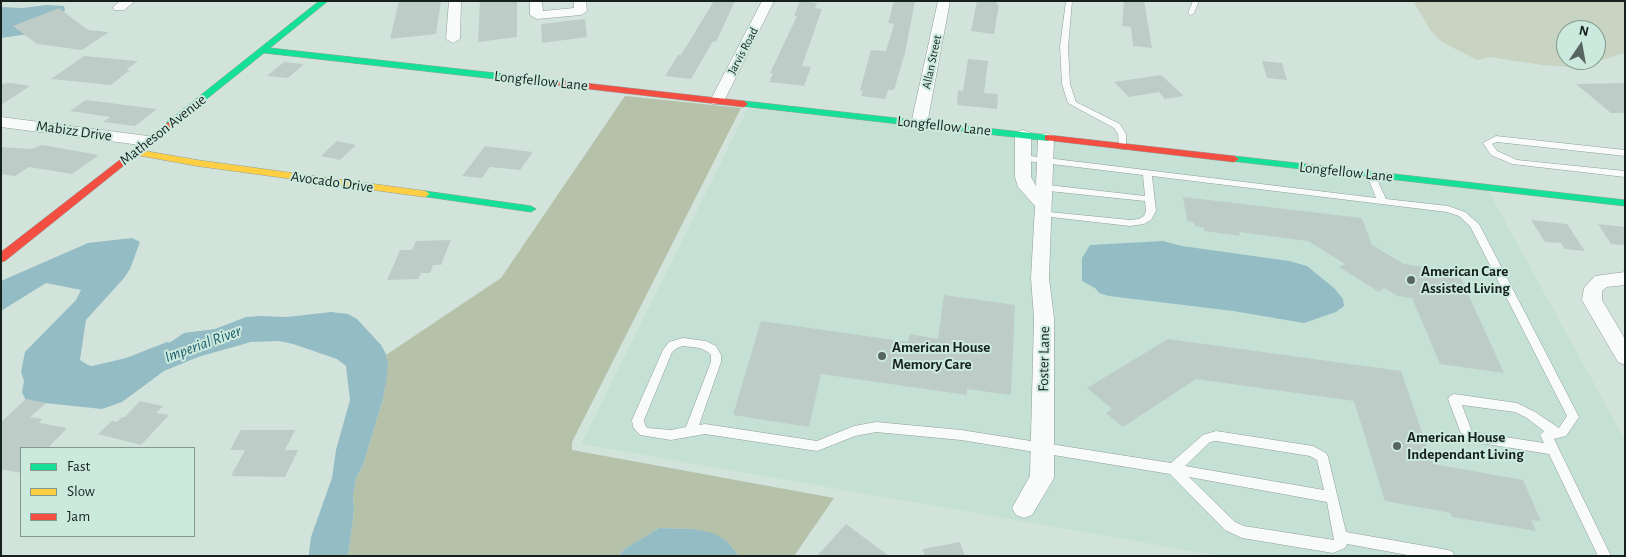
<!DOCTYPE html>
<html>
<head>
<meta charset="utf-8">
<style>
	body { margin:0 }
	#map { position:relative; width:1626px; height:557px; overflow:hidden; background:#d2e3dc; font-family:"Alegreya Sans",sans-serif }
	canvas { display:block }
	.frame { position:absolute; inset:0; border:2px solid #16211d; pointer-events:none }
	.legend { position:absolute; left:20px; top:447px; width:175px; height:90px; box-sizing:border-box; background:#cce9dd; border:1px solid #839990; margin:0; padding:6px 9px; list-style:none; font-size:15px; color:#16211d }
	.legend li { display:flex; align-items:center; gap:10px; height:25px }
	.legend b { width:25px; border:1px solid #839990 }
	.north { position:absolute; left:1556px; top:20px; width:50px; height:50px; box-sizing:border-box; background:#cce9dd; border:1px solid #839990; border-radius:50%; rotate:12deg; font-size:14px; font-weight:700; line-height:20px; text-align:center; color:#16211d }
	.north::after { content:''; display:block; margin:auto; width:18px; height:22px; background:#586560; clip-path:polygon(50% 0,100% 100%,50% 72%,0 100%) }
</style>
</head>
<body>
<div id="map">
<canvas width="1626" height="557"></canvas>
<div class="frame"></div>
<ul class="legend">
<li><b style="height:6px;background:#16e098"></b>Fast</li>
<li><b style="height:6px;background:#ffcf43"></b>Slow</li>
<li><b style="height:6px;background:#f24e42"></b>Jam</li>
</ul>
<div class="north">N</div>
</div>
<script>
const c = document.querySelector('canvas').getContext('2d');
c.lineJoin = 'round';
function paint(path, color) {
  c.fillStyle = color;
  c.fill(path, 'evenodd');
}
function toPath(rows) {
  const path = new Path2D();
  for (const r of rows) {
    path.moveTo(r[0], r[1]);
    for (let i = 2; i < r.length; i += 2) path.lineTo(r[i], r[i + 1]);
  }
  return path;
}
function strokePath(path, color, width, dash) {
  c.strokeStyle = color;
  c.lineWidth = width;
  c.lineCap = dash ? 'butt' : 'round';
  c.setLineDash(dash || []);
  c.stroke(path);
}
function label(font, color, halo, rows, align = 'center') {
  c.font = font + ' "Alegreya Sans",sans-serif';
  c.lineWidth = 4;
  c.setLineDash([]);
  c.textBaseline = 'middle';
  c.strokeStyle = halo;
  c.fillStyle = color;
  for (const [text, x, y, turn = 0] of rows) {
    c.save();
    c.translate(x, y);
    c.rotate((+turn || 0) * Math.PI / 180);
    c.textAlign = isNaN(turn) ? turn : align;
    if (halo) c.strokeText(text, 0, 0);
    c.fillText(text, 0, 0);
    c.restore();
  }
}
paint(toPath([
	[748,108,1488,190,1625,440,1625,556,1220,556,581,444]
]), '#c5e1d5');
paint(toPath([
	[1413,1,1625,2,1625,53,1599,61,1596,60,1596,30,1566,30,1566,60,1589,60,1570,67,1542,65,1490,57,1477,60,1442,42,1431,31]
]), '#c8d3c2');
paint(toPath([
	[625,96,741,108,572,442,572,450,834,498,794,556,739,556,727,541,692,529,659,528,626,548,618,556,348,556,354,511,353,495,356,478,363,465,383,399,388,364,386,355,501,278]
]), '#b5c1a9');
paint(toPath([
	[46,5,64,6,65,10,59,19,35,33,1,38,1,7,23,8],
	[132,238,140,242,130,269,124,278,86,320,80,360,88,365,112,372,126,372,184,333,215,329,246,317,260,316,287,317,331,312,348,314,357,319,381,345,386,354,388,364,387,375,383,399,363,465,356,478,353,495,354,511,348,556,309,556,309,553,311,537,332,478,336,450,350,400,346,366,337,359,293,344,279,341,251,342,198,357,164,371,122,402,102,409,26,401,22,392,24,381,21,372,25,352,76,300,81,290,46,283,1,311,1,281,88,243],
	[1163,241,1182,246,1289,261,1307,266,1335,289,1343,299,1344,306,1336,312,1304,323,1233,311,1109,296,1099,293,1095,288,1082,281,1082,258,1090,245],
	[659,528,692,529,713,533,727,541,739,556,618,556,626,548]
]), '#94bcc4');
paint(toPath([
	[167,342,179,345,183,354,179,363,146,378,90,394,71,389,66,380,71,371,126,358,167,342]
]), '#94bcc4');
paint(toPath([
	[399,1,441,1,436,34,390,39],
	[480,1,517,1,517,37,478,42],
	[714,1,735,1,716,42,713,41,691,79,665,76,678,55,681,55],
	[800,1,817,3,815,8,822,9,802,66,811,67,804,86,769,82,773,74,770,73,797,16,794,16],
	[894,1,915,1,905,53,894,90,888,90,885,99,861,96,863,91,860,90,871,50,886,51,894,24,888,23],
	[977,1,997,1,997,5,999,5,994,34,971,31],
	[1124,1,1144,1,1152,48,1133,46,1131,27,1122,26],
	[59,8,88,30,109,32,82,50,37,44,13,26],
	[585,19,587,37,542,43,541,24],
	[84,56,138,61,126,70,130,70,111,85,51,79],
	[968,59,988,61,984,93,998,94,997,109,957,105,958,90,963,91],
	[1262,61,1282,63,1287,80,1267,78],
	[284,62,304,64,288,78,267,76],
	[1161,75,1184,96,1165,99,1159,92,1129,97,1114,82],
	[11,83,30,86,1,105,1,84],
	[1625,83,1625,113,1611,113,1576,84],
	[86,100,157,109,135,126,103,122,110,117,70,111],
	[337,141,356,145,340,160,321,156],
	[42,145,99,155,72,174,29,167,15,176,1,174,1,147,32,149],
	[485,146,533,152,520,170,490,167,482,178,462,176],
	[1183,197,1362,218,1372,245,1404,264,1458,272,1504,373,1440,364,1412,298,1398,296,1384,288,1379,292,1339,267,1345,264,1308,241,1239,232,1240,236,1204,231,1204,228,1195,226,1194,222,1187,221],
	[1531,220,1567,224,1585,251,1565,249,1561,243,1545,242],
	[1598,224,1625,227,1625,245,1611,244],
	[451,240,441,265,433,265,430,273,421,273,418,279,387,280,400,250,412,250,416,241],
	[944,295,1015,305,1011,395,967,389,967,395,821,374,809,427,733,415,761,321,908,342,910,334,938,339],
	[1168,339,1401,371,1433,464,1523,480,1541,521,1531,520,1536,531,1452,517,1451,513,1385,501,1354,401,1196,379,1123,427,1106,413,1112,409,1087,388],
	[26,399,46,403,30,417,42,419,39,423,67,428,48,448,21,448,21,473,1,469,1,422],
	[140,401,163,406,156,413,169,415,141,445,98,434,112,421,117,422,122,417,125,417],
	[241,430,295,430,285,450,298,450,285,477,231,476,245,450,230,450],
	[846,524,889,556,817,556],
	[960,542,965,556,924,556,923,549]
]), '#beccc8');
const lane = toPath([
	[1066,1,1072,1,1068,47,1070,84,1076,102,1120,124,1126,134,1126,149,1120,149,1119,147,1118,134,1114,128,1068,103,1062,84,1060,47,1066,1],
	[1193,1,1199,1,1194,13,1191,15,1188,13,1193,1],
	[1496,136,1625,150,1625,156,1497,142,1492,144,1497,151,1517,160,1625,171,1625,177,1512,164,1491,155,1483,143,1496,136],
	[1022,155,1376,198,1367,175,1371,172,1375,175,1386,199,1448,206,1465,212,1479,224,1579,417,1566,436,1554,439,1611,556,1598,556,1549,454,1468,441,1464,439,1462,436,1448,399,1450,396,1454,394,1517,403,1535,412,1559,428,1567,416,1470,226,1459,216,1447,212,1152,176,1156,211,1151,220,1144,224,1130,226,1042,216,1039,215,1037,213,1039,211,1130,220,1139,219,1144,216,1146,211,1145,201,1039,190,1035,187,1039,184,1145,196,1143,175,1019,160,1018,158,1019,156,1022,155],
	[1462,405,1515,412,1527,418,1544,431,1540,435,1544,443,1472,432,1462,405],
	[683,338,706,341,716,346,721,355,721,362,699,425,705,424,817,441,854,426,876,422,961,430,1171,463,1203,435,1216,431,1313,446,1326,453,1328,457,1346,532,1448,550,1453,552,1454,556,1413,556,1347,544,1345,548,1333,553,1242,538,1225,530,1170,474,961,440,876,432,855,436,817,451,705,434,671,440,640,435,633,427,632,420,663,350,669,342,683,338],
	[683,346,700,348,708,352,711,355,711,362,686,427,671,430,647,428,645,425,644,420,672,352,677,348,683,346],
	[1216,441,1310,456,1317,460,1324,490,1185,466,1210,442,1216,441],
	[1189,477,1327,502,1334,540,1244,526,1235,522,1189,477]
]);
const street = toPath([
	[120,1,135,1,124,10,114,10,113,7,120,1],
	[449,1,461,1,460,39,453,43,446,39,449,1],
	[530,1,542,1,543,11,574,8,574,1,586,1,587,11,581,15,537,19,530,15,530,1],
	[762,1,774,1,724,101,722,104,712,104,710,101,762,1],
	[938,1,950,1,927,124,924,127,919,129,914,127,911,124,938,1],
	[1,117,148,136,154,138,156,141,154,144,148,146,1,127,1,117],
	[1023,130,1029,132,1031,135,1031,177,1036,186,1038,138,1040,135,1046,133,1052,135,1054,138,1049,278,1054,318,1054,478,1032,515,1024,518,1016,515,1012,508,1030,476,1034,318,1031,278,1035,206,1018,187,1015,177,1015,135,1017,132,1023,130],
	[1625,272,1625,285,1607,287,1602,291,1602,300,1625,339,1625,365,1618,362,1582,300,1584,288,1595,276,1625,272]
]);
const fast = toPath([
	[319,1,328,1,270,48,540,78,544,81,540,84,264,53,173,126,167,126,167,122,319,1],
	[744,101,1048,135,1053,138,1048,141,741,106,740,104,744,101],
	[1234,156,1625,200,1625,206,1231,161,1229,159,1231,157,1234,156],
	[425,191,531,206,536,209,531,212,421,196,420,194,425,191]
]);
const slow = toPath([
	[134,149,197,160,425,191,430,194,425,197,197,166,131,154,129,152,134,149]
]);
const jam = toPath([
	[540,78,744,101,748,104,744,107,537,83,537,79,540,78],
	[170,121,175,124,173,126,5,261,1,262,1,252,170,121],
	[1048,135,1234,156,1239,159,1234,162,1045,140,1045,136,1048,135]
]);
strokePath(lane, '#919e98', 1);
strokePath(street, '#919e98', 1);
strokePath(fast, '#919e98', 1);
strokePath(slow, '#919e98', 1);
strokePath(jam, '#919e98', 1);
paint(lane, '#f8fbfa');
paint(street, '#f8fbfa');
paint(fast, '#16e098');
paint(slow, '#ffcf43');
paint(jam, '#f24e42');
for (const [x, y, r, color] of [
	[1411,280,5,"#586560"],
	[882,356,5,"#586560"],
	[1397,446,5,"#586560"]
]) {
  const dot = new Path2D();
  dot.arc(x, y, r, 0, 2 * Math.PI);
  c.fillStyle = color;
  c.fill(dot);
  strokePath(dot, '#cce9dd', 2);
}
label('12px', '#16211d', '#cce9dd', [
	["Jarvis Road",743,51,-62],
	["Allan Street",932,62,-78]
]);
label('15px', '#16211d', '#cce9dd', [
	["Longfellow Lane",541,81,6],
	["Longfellow Lane",944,126,6],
	["Matheson Avenue",163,130,-38],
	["Mabizz Drive",74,131,8],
	["Longfellow Lane",1346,172,6],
	["Avocado Drive",332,182,8],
	["Foster Lane",1044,359,-89]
]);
label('bold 15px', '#16211d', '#cce9dd', [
	["American Care",1421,271],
	["Assisted Living",1421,288],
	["American House",892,347],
	["Memory Care",892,364],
	["American House",1407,437],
	["Independant Living",1407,454]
], 'left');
label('italic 16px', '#1d5e6d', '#cce9dd', [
	["Imperial River",203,344,-20]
]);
</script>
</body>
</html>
